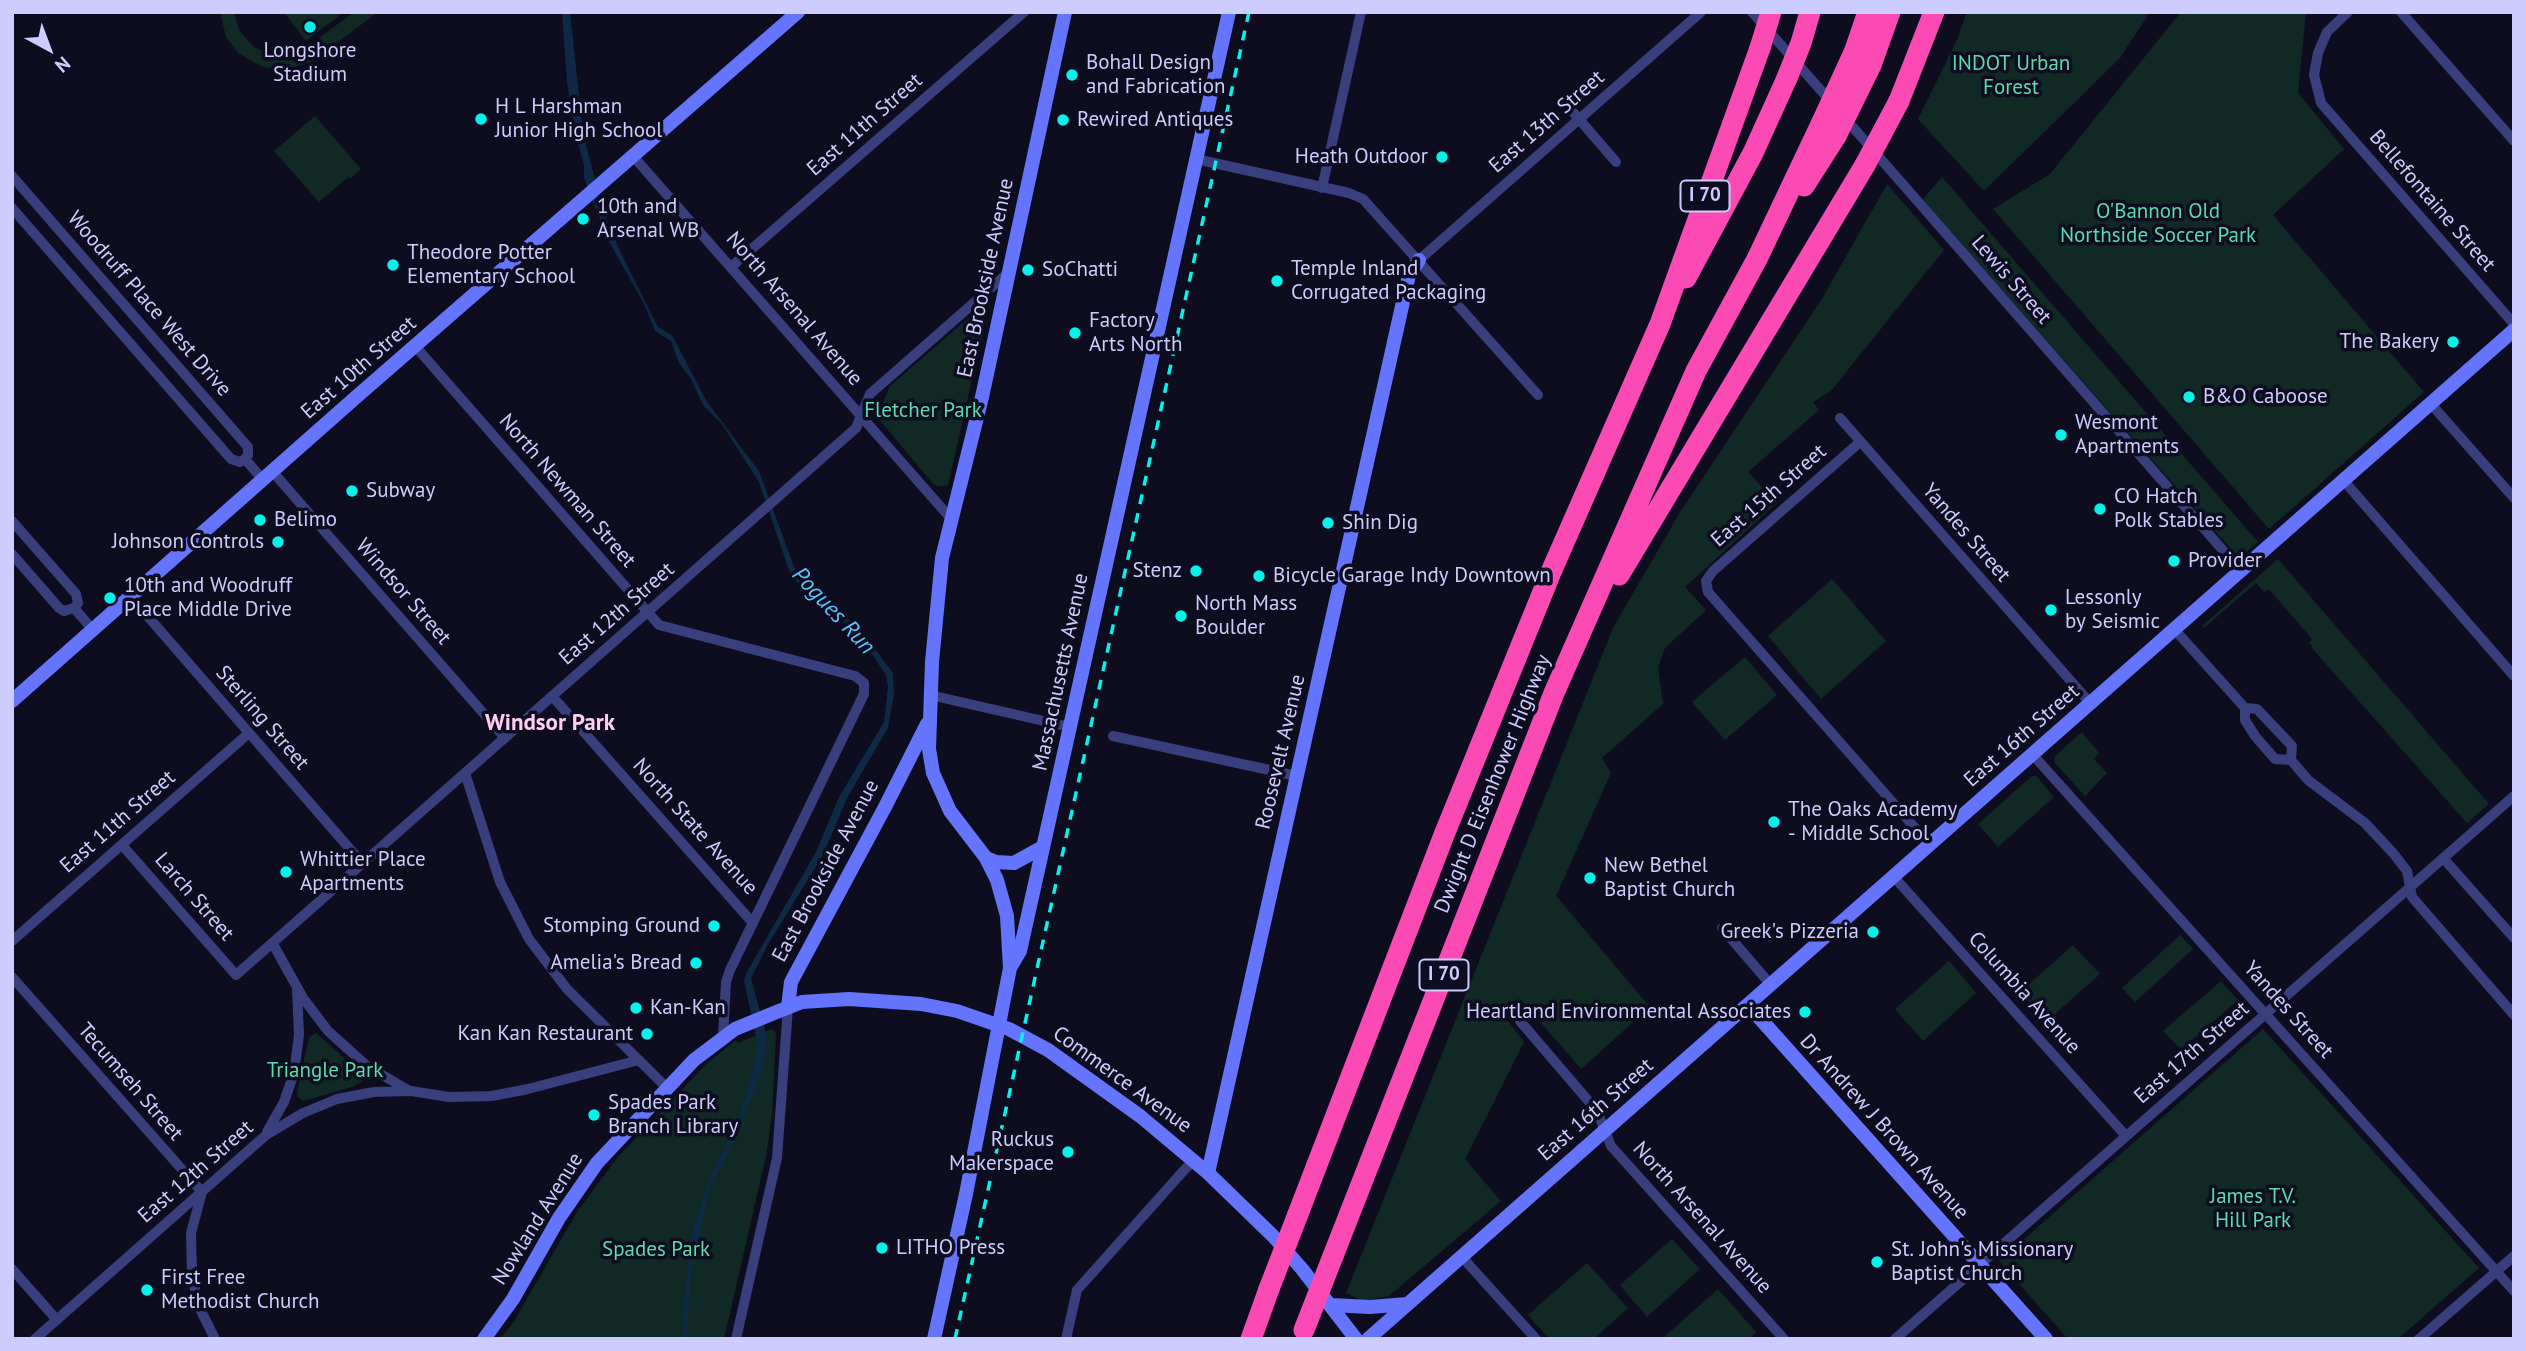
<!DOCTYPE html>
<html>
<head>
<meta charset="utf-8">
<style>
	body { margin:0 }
	#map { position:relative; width:2526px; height:1351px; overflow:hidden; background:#0e0d1f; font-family:"PT Sans",sans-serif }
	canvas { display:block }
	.frame { position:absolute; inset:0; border:14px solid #ccccfe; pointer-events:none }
	.north { position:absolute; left:14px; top:14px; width:70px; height:70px; -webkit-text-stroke:5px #0e0d1f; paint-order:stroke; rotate:139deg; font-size:19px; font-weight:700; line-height:28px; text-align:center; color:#ccccfe }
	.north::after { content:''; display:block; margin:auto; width:24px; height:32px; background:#ccccfe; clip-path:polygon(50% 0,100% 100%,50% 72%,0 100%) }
</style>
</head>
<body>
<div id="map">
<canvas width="2526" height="1351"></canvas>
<div class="frame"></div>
<div class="north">N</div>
</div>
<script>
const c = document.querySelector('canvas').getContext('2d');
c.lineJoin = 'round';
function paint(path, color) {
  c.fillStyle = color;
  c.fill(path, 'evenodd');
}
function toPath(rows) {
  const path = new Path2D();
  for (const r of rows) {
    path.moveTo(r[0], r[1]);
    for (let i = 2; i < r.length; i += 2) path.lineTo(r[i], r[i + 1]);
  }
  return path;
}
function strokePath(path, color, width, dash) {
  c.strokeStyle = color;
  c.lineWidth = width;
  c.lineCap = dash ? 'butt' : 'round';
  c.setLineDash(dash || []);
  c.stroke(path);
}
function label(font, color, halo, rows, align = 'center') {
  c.font = font + ' "PT Sans",sans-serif';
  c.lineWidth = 7;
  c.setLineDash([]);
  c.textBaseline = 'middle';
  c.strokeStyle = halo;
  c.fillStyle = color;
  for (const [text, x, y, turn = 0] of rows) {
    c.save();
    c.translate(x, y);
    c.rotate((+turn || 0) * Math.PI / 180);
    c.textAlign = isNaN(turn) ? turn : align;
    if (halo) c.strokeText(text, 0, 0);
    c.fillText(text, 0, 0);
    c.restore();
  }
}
paint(toPath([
	[220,12,234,12,239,30,254,47,267,53,282,56,303,50,354,12,378,12,310,63,282,70,263,67,238,53,226,37],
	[284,12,344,12,306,41],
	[1967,12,2150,12,2120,58,1984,191,1918,119,1957,40],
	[2181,12,2306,12,2298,93,2344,149,2273,215,2424,392,2269,529,1993,209,2050,174],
	[315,116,361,169,350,179,348,177,319,202,274,151],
	[1942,177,2258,542,2239,558,1922,200],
	[1887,184,1944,250,1831,391,1813,402,1819,410,1748,472,1777,503,1685,587,1706,610,1665,648,1658,668,1663,704,1602,758,1611,773,1556,896,1650,1007,1581,1069,1523,1002,1507,1020,1524,1042,1465,1159,1501,1201,1389,1296,1363,1301,1346,1293,1613,628,1679,514,1823,297],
	[971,319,985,322,948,485,939,486,934,485,877,417,890,386,966,320],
	[2278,559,2489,804,2467,823,2311,647,2312,646,2309,643,2312,639,2269,589,2264,592,2256,583,2204,628,2202,626],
	[1832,579,1886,641,1821,699,1768,636],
	[1745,657,1777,695,1725,740,1692,702],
	[2082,732,2099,753,2094,759,2107,773,2085,796,2055,763,2055,756],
	[2032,776,2036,776,2054,797,1998,847,1978,824],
	[2180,935,2193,949,2135,1002,2122,988],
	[2073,945,2100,974,2046,1022,2019,993],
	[1949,961,1976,993,1923,1041,1895,1009],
	[2221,981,2238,1000,2181,1050,2163,1031],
	[772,1029,776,1033,772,1115,766,1156,724,1339,500,1339,513,1323,577,1212,617,1158,706,1064,736,1040,738,1043],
	[2263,1029,2479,1268,2398,1339,2068,1339,1999,1261],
	[316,1033,362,1074,363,1081,352,1087,303,1101,298,1097,297,1092,309,1037],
	[1672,1239,1700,1269,1647,1317,1620,1285],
	[1587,1263,1628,1308,1594,1339,1549,1339,1528,1315],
	[1718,1289,1756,1332,1749,1339,1667,1339,1665,1336]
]), '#102925');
paint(toPath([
	[562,12,570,12,583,133,602,207,618,247,658,327,672,335,707,402,759,471,793,564,801,579,834,604,869,641,893,673,894,694,888,728,847,798,823,855,767,946,751,978,767,1037,764,1063,739,1132,712,1184,706,1205,691,1270,687,1339,683,1339,684,1299,692,1233,711,1174,739,1118,753,1070,757,1042,744,981,747,972,816,852,839,797,884,722,888,687,886,675,865,644,835,613,808,593,791,576,759,482,721,423,703,405,691,379,679,363,671,341,655,331,644,304,608,240,584,178,584,165,575,132,567,82]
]), '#0d2943');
strokePath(toPath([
	[1752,12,1831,102],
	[2348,12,2327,32,2318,53,2314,75,2321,103,2514,324],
	[2401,12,2514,141],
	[1566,104,1616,162],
	[1844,117,2242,572],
	[633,156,953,521],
	[1196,159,1349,193,1363,199,1538,395],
	[12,176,248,447,248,455,245,459],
	[1322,188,1361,12],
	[12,208,231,459,240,462,245,459],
	[1419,260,1701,12],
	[731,267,1024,12],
	[415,346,659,625,855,676,864,683,864,694,730,970,726,982,723,1037],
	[2431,404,2514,498],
	[1840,418,2091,704],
	[1860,442,1713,571,1706,581,1708,592,1930,845],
	[245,459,263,480],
	[272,471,505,738],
	[2344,481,2514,676],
	[12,521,76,594,78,603,74,608],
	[12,554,59,608,64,611,74,608],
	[131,597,363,864],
	[74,608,93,630],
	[2175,630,2245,708,2245,720,2255,736,2275,759,2291,760],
	[930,695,1070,727],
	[552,696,752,922],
	[2245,708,2257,709,2292,746,2291,760,2308,780,2365,823,2393,853,2407,871,2412,897,2514,1015],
	[1113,736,1297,776],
	[2033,755,2514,1291],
	[465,773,500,882,529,939,567,989,667,1088],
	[122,845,236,975,856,428,870,394,1009,272],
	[2443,858,2514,938],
	[1894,877,2126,1136],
	[1722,928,1771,985],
	[12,941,249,733],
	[273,944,303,998,328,1031,367,1066,408,1090],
	[12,977,202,1192,191,1233,192,1274,198,1305,215,1339],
	[1520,1021,1597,1111,1611,1146,1784,1339],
	[267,1132,284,1102,294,1073,299,1035,297,990],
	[1461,1256,1536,1339],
	[12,1269,57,1320],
	[35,1339,266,1135,303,1113,337,1099,374,1092,411,1091,449,1097,492,1096,528,1089,639,1060],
	[736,1339,777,1158,788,1007],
	[1066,1339,1077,1290,1186,1168,1194,1161],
	[1895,1339,2514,796],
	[2419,1339,2514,1256]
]), '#393e7d', 10);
strokePath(toPath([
	[12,701,355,398,798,12],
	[986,858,996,862,1014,863,1043,847],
	[1010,968,1007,916,997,880,986,858,950,811,933,773,929,749,932,662,942,558,982,397,1065,12],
	[1748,1005,2046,1339],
	[788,1007,791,982,885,807,927,724],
	[1208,1173,1409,275,1419,260],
	[1331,1305,1370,1307,1407,1304],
	[484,1339,513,1299,559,1218,597,1163,694,1060,735,1029,779,1011,802,1002,849,999,921,1004,957,1011,1009,1029,1048,1050,1140,1116,1208,1173,1273,1236,1302,1269,1356,1339],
	[934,1339,966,1194,1010,968,1020,951,1229,12],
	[1368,1339,2514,330]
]), '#6574fc', 14);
strokePath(toPath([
	[1855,50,1868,12],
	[1871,65,1890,12],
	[1899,101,1934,12],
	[1804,186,1836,136],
	[1686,278,1753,153,1787,78],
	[1619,575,1865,165],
	[1298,1214,1444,835,1551,572,1660,324,1760,48],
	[1333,1256,1554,693,1696,371,1757,259,1822,122],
	[1251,1339,1269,1289]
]), '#fb4ab4', 21);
strokePath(toPath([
	[955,1339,1249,12]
]), '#05f1ec', 3.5, [10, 9]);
strokePath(toPath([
	[1760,48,1771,12],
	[1787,78,1801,43,1810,12],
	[1822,122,1855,50],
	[1836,136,1871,65],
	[1865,165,1899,101],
	[1269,1289,1298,1214],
	[1304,1330,1333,1256]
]), '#fb4ab4', 21);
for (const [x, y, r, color] of [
	[310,27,7,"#05f1ec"],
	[1072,75,7,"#05f1ec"],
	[481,119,7,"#05f1ec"],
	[1063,120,7,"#05f1ec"],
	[1442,157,7,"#05f1ec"],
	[583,219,7,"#05f1ec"],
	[393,265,7,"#05f1ec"],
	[1028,270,7,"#05f1ec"],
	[1277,281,7,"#05f1ec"],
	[1075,333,7,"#05f1ec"],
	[2453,342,7,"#05f1ec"],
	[2189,397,7,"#05f1ec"],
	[2061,435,7,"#05f1ec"],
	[352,491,7,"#05f1ec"],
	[2100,509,7,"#05f1ec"],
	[260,520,7,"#05f1ec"],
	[1328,523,7,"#05f1ec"],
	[278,542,7,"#05f1ec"],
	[2174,561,7,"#05f1ec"],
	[1196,571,7,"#05f1ec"],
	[1259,576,7,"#05f1ec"],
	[110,598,7,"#05f1ec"],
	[2051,610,7,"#05f1ec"],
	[1181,616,7,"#05f1ec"],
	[1774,822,7,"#05f1ec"],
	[286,872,7,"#05f1ec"],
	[1590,878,7,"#05f1ec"],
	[714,926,7,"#05f1ec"],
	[1873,932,7,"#05f1ec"],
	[696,963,7,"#05f1ec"],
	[636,1008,7,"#05f1ec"],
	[1805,1012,7,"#05f1ec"],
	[647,1034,7,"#05f1ec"],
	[594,1115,7,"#05f1ec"],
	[1068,1152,7,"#05f1ec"],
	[882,1248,7,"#05f1ec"],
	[1877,1262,7,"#05f1ec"],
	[147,1290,7,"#05f1ec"]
]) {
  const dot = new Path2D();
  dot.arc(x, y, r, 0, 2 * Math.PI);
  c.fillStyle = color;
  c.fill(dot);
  strokePath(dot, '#0e0d1f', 2.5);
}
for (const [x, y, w] of [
	[1705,196,49],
	[1444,975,49]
]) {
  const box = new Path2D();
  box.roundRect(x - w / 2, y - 15.5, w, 31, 5);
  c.fillStyle = '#0e0d1f';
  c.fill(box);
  strokePath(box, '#ccccfe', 2);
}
label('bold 19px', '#ccccfe', null, [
	["I 70",1705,196],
	["I 70",1444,975]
]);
label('21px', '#ccccfe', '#0e0d1f', [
	["Longshore",310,51,"center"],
	["Stadium",310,75,"center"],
	["Bohall Design",1086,63],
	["and Fabrication",1086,87],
	["H L Harshman",495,107],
	["Junior High School",495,131],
	["Rewired Antiques",1077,120],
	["Heath Outdoor",1428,157,"right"],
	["10th and",597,207],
	["Arsenal WB",597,231],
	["Theodore Potter",407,253],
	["Elementary School",407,277],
	["Temple Inland",1291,269],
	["Corrugated Packaging",1291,293],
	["SoChatti",1042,270],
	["Factory",1089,321],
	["Arts North",1089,345],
	["The Bakery",2439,342,"right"],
	["B&O Caboose",2203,397],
	["Wesmont",2075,423],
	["Apartments",2075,447],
	["Subway",366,491],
	["CO Hatch",2114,497],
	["Polk Stables",2114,521],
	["Belimo",274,520],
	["Shin Dig",1342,523],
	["Johnson Controls",264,542,"right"],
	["Provider",2188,561],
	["Stenz",1182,571,"right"],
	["Bicycle Garage Indy Downtown",1273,576],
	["10th and Woodruff",124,586],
	["Place Middle Drive",124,610],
	["Lessonly",2065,598],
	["by Seismic",2065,622],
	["North Mass",1195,604],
	["Boulder",1195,628],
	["The Oaks Academy",1788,810],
	["- Middle School",1788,834],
	["Whittier Place",300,860],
	["Apartments",300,884],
	["New Bethel",1604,866],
	["Baptist Church",1604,890],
	["Stomping Ground",700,926,"right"],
	["Greek's Pizzeria",1859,932,"right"],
	["Amelia's Bread",682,963,"right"],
	["Kan-Kan",650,1008],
	["Heartland Environmental Associates",1791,1012,"right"],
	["Kan Kan Restaurant",633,1034,"right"],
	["Spades Park",608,1103],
	["Branch Library",608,1127],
	["Ruckus",1054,1140,"right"],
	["Makerspace",1054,1164,"right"],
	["LITHO Press",896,1248],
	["St. John's Missionary",1891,1250],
	["Baptist Church",1891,1274],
	["First Free",161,1278],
	["Methodist Church",161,1302]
], 'left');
label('21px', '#5adcac', '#0e0d1f', [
	["INDOT Urban",2011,64],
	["Forest",2011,88],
	["O'Bannon Old",2158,212],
	["Northside Soccer Park",2158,236],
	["Fletcher Park",923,411],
	["Triangle Park",325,1071],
	["James T.V.",2253,1197],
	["Hill Park",2253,1221],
	["Spades Park",656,1250]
]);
label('21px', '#ccccfe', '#0e0d1f', [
	["East 13th Street",1547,122,-41],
	["East 11th Street",865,125,-41],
	["Bellefontaine Street",2432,201,49],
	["East Brookside Avenue",986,278,-78],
	["Lewis Street",2011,280,49],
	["Woodruff Place West Drive",149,304,49],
	["North Arsenal Avenue",794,309,49],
	["East 10th Street",359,368,-41],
	["North Newman Street",567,491,49],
	["East 15th Street",1769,496,-41],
	["Yandes Street",1966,533,49],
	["Windsor Street",403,592,49],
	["East 12th Street",617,614,-41],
	["Massachusetts Avenue",1061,672,-78],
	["Sterling Street",262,718,49],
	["East 16th Street",2022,736,-41],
	["Roosevelt Avenue",1281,752,-77],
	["Dwight D Eisenhower Highway",1493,784,-68],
	["East 11th Street",118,822,-41],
	["North State Avenue",695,827,48],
	["East Brookside Avenue",826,871,-62],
	["Larch Street",194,897,49],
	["Columbia Avenue",2024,993,48],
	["Yandes Street",2288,1010,48],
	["East 17th Street",2192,1053,-41],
	["Commerce Avenue",1122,1080,36],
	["Tecumseh Street",130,1082,49],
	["East 16th Street",1596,1110,-41],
	["Dr Andrew J Brown Avenue",1884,1127,48],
	["East 12th Street",196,1172,-41],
	["North Arsenal Avenue",1702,1218,48],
	["Nowland Avenue",538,1219,-58]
]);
label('italic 23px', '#5cc5fb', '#0e0d1f', [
	["Pogues Run",833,611,47]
]);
label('bold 23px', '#fecef2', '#0e0d1f', [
	["Windsor Park",550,723]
]);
</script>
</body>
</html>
